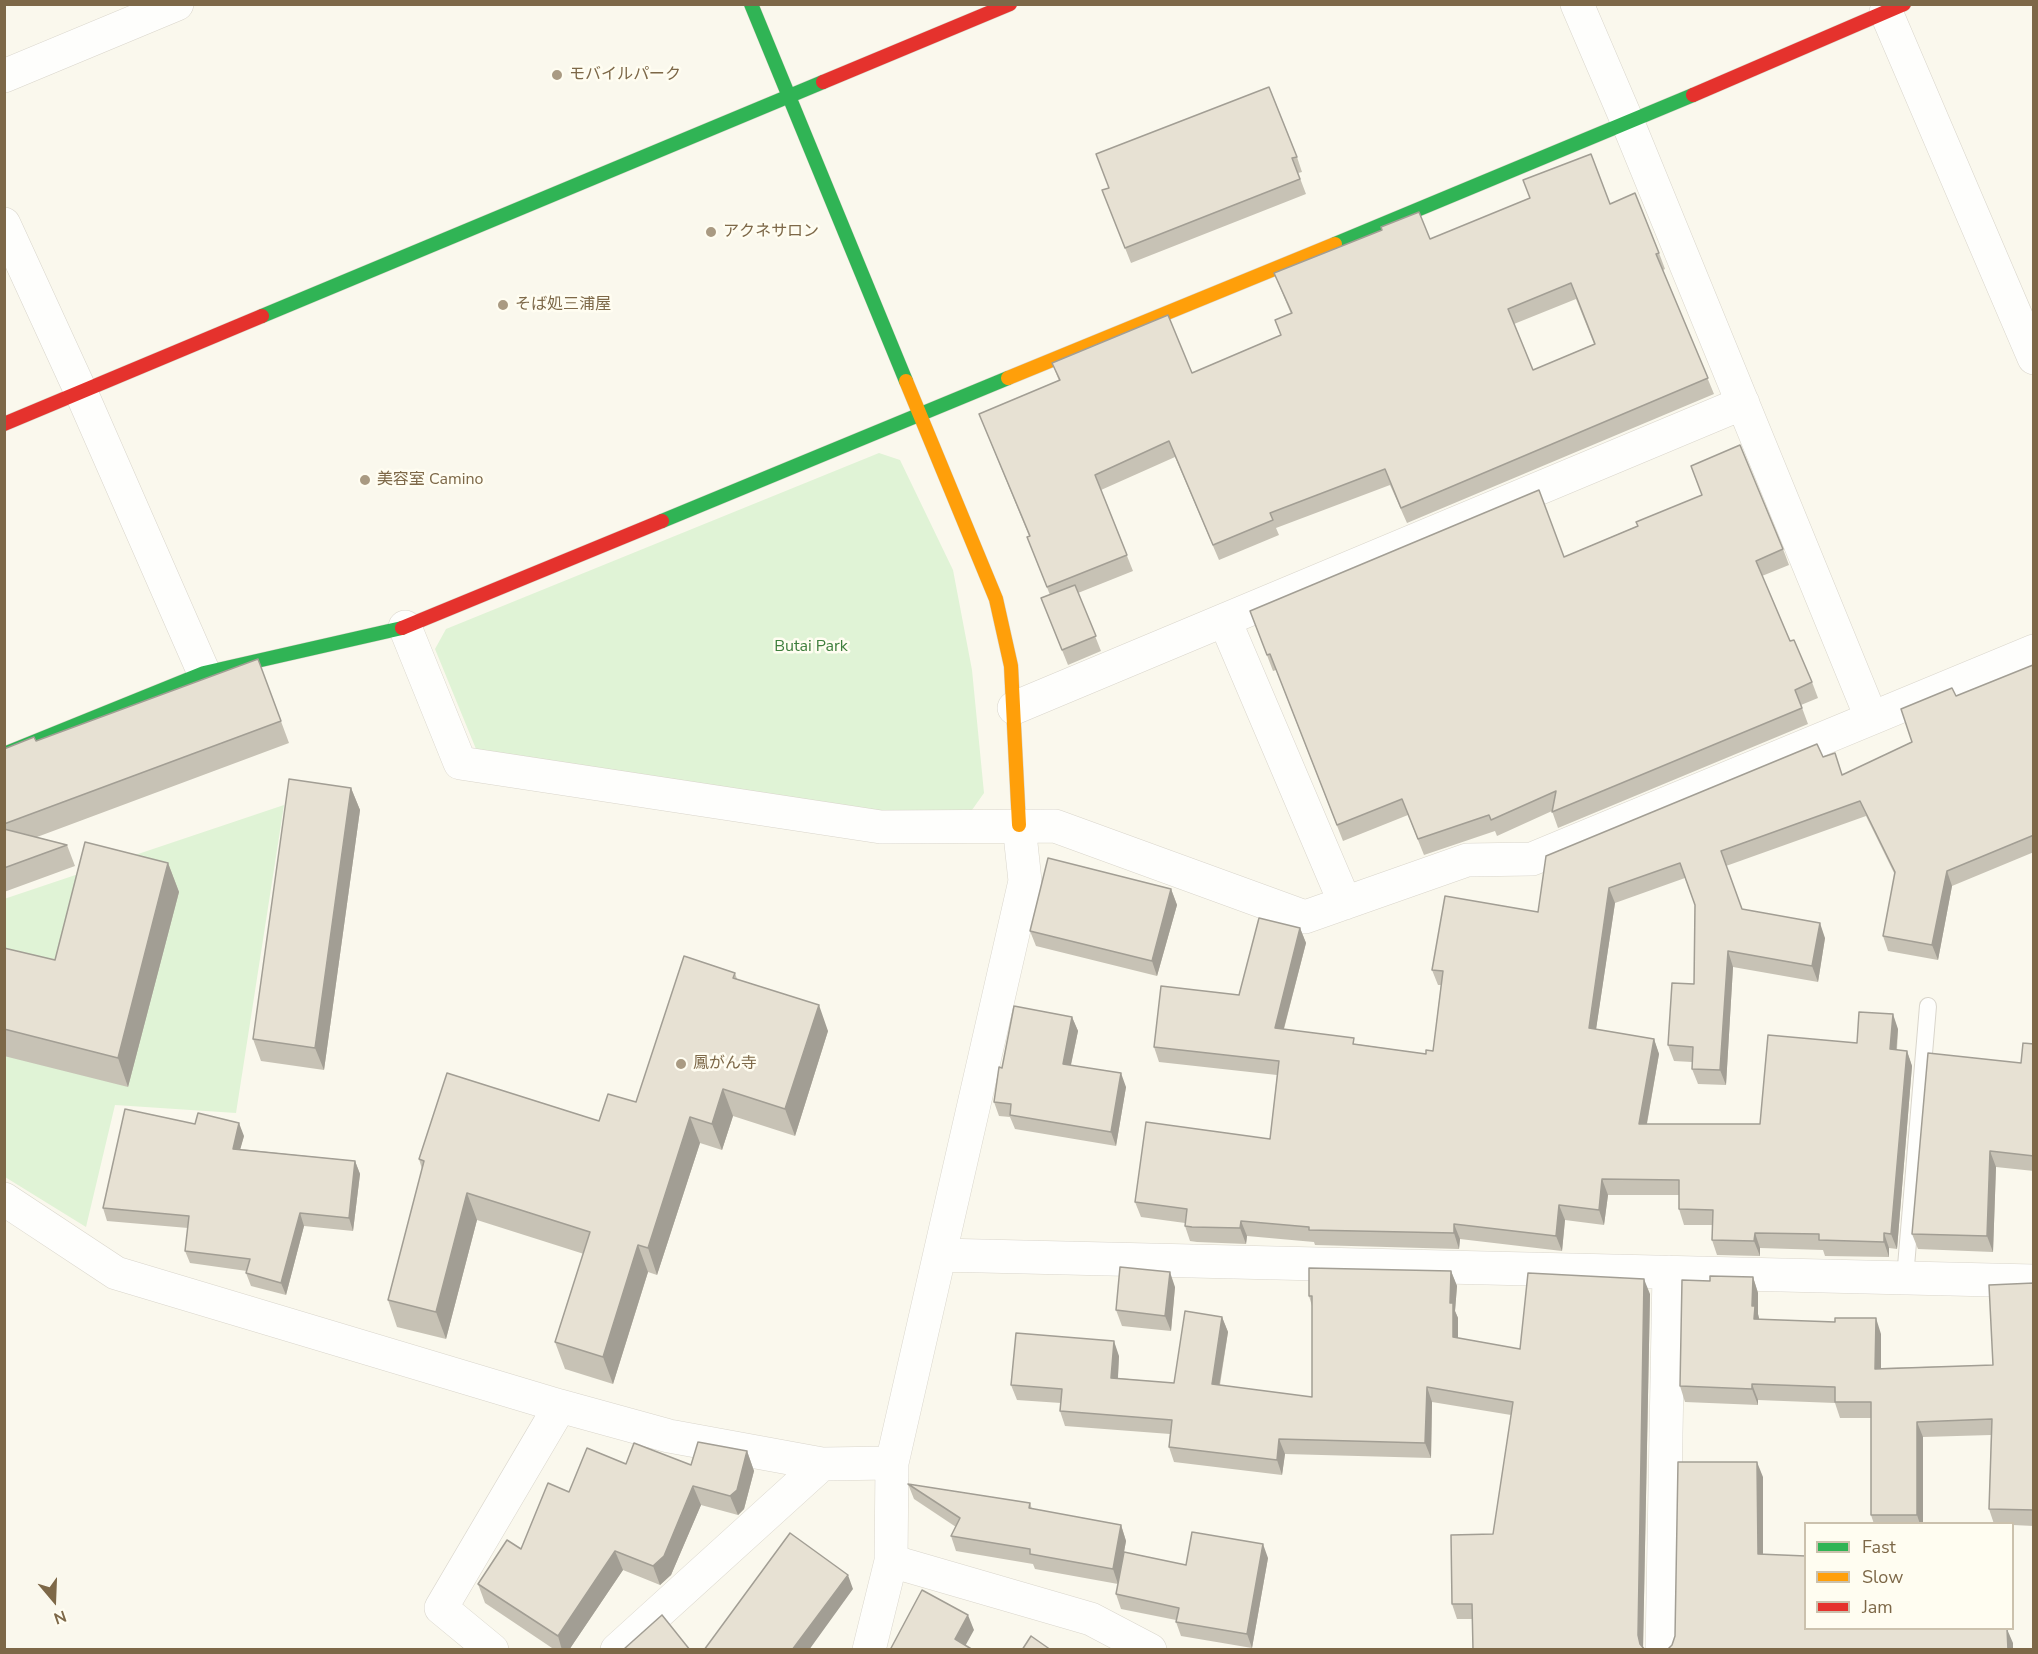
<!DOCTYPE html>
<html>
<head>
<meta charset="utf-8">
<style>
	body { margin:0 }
	#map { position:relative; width:2038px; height:1654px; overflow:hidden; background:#faf8ed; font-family:"Nunito Sans",sans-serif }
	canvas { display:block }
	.frame { position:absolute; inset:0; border:6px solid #7d6848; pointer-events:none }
	.legend { position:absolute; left:1804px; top:1522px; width:210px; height:108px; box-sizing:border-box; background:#fffdf1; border:2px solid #cbc1ad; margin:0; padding:8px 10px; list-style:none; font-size:18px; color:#7d6848 }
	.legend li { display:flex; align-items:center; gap:12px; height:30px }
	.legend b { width:30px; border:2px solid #cbc1ad }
	.north { position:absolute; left:24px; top:1570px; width:60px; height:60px; -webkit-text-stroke:4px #fffdf1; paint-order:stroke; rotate:161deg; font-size:16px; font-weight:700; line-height:24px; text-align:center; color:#7d6848 }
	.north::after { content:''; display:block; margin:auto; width:21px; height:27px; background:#7d6848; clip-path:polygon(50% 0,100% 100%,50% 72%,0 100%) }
</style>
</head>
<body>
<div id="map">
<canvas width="2038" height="1654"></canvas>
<div class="frame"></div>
<ul class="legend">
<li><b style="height:8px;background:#30b455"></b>Fast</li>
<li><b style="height:8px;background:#ff9f0a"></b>Slow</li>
<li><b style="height:8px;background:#e5322d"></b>Jam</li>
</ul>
<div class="north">N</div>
</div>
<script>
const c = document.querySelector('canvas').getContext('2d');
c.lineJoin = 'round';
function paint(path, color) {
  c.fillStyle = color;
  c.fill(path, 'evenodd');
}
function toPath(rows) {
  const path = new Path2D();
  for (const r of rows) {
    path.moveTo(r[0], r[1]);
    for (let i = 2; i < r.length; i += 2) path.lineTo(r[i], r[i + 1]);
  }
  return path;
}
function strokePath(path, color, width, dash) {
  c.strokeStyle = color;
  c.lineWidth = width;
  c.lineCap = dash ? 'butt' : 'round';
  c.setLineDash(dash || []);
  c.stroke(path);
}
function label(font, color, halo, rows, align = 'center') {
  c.font = font + ' "Nunito Sans","Noto Sans JP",sans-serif';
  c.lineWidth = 5;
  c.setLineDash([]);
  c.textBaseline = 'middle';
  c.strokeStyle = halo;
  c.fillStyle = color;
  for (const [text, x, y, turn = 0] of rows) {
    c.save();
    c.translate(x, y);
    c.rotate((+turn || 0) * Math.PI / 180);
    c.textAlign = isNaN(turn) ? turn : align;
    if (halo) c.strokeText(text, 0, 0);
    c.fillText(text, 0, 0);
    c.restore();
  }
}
paint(toPath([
	[879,453,900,460,953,570,972,670,984,793,972,810,882,814,476,749,435,649,446,629],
	[284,805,236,1113,115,1105,86,1227,5,1177,4,899]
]), '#e0f3d6');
const lane = toPath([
	[1905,1278,1928,1006]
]);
const street = toPath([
	[1577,4,1628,123,1871,717],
	[1886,12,2034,358],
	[4,76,177,4],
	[4,224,81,392,204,673],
	[1225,621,1345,903],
	[405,627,460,763,881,827,1055,826,1305,917,1467,860,1532,859,2034,651],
	[1014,708,1743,403],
	[4,1199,116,1273,560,1406,669,1436,822,1464,892,1463],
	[940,1255,2034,1281],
	[891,1561,1091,1619,1150,1650],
	[492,1650,441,1608,560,1406],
	[617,1650,822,1464],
	[869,1650,891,1561,892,1463,1025,881,1019,825],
	[1662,1650,1669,1272]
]);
const fast = toPath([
	[751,4,906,381],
	[1335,244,1693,95],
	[262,316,823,82],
	[662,521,1008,378],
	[4,754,204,673,402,628]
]);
const slow = toPath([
	[1008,378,1335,244],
	[906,381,996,599,1011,666,1019,825]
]);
const jam = toPath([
	[823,82,1010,4],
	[1693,95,1904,4],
	[4,424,262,316],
	[402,628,662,521]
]);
strokePath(lane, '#d9d5cb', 18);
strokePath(street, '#d9d5cb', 34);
strokePath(fast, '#d8d4c8', 15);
strokePath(slow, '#d8d4c8', 15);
strokePath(jam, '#d8d4c8', 15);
strokePath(lane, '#fefefc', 16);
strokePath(street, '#fefefc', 33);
strokePath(fast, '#30b455', 14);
strokePath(slow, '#ff9f0a', 14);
strokePath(jam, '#e5322d', 14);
paint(toPath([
	[1297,157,1302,172,1298,173,1306,194,1131,263,1102,190,1109,188],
	[1610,204,1659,253,1665,269,1663,270,1714,394,1407,523,1390,485,1276,528,1279,535,1219,560,1175,457,1101,490,1133,571,1078,593,1101,651,1068,665,1041,598,1050,595,1027,537,1029,536,979,414,1059,381,1052,363,1192,373,1281,335,1275,320,1291,314,1274,273,1430,239],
	[1576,299,1594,344,1533,370,1514,324],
	[1691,466,1783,549,1789,565,1762,576,1790,641,1812,682,1818,698,1801,705,1808,724,1558,828,1552,811,1497,836,1495,831,1424,855,1408,815,1343,841,1276,670,1273,671,1250,611,1564,557,1637,526,1702,495],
	[258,659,289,743,37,837,67,845,75,866,4,892,4,749,36,741],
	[2034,666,2034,852,1952,886,1938,960,1888,951,1883,936,1895,875,1866,816,1726,866,1742,909,1825,938,1818,982,1733,967,1726,1085,1698,1084,1692,1069,1692,1062,1674,1061,1668,1045,1694,984,1695,905,1685,878,1615,903,1596,1029,1654,1039,1659,1054,1647,1124,1760,1124,1857,1043,1898,1029,1897,1050,1907,1051,1912,1066,1897,1249,1889,1248,1889,1257,1825,1256,1823,1250,1760,1248,1760,1256,1717,1255,1712,1240,1712,1225,1684,1225,1679,1209,1679,1195,1608,1195,1604,1225,1565,1220,1562,1251,1460,1239,1459,1249,1315,1245,1314,1242,1247,1236,1246,1244,1197,1242,1190,1241,1185,1226,1185,1223,1141,1217,1135,1202,1270,1139,1277,1075,1159,1062,1154,1047,1239,995,1300,928,1306,943,1284,1029,1356,1044,1426,1054,1433,1051,1441,985,1438,985,1432,970,1823,757,1843,775,1912,742,1956,696],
	[351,788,360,810,324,1070,261,1061,253,1039],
	[168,863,179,892,128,1087,4,1056,4,948,55,960],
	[1171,889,1177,905,1157,976,1036,946,1030,931],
	[735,973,737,979,828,1031,795,1136,733,1116,722,1150,700,1143,657,1275,648,1272,613,1384,565,1369,555,1342,584,1254,477,1220,446,1339,397,1327,388,1300,422,1169,419,1159,599,1121,636,1102],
	[1072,1017,1078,1031,1071,1065,1126,1087,1116,1146,1015,1129,1010,1117,999,1116,994,1102,1002,1068],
	[2034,1044,2034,1171,1996,1167,1993,1252,1918,1249,1912,1234],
	[244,1136,240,1149,355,1161,360,1174,353,1231,304,1226,286,1295,251,1286,246,1273,247,1271,190,1263,185,1251,188,1228,107,1221,103,1208],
	[1451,1271,1457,1286,1455,1311,1458,1318,1458,1338,1520,1349,1650,1294,1643,1647,1472,1619,1457,1619,1452,1604,1493,1534,1511,1415,1432,1402,1431,1458,1285,1454,1282,1475,1174,1462,1169,1447,1170,1434,1065,1426,1060,1411,1061,1403,1017,1400,1011,1385,1119,1356,1118,1378,1174,1383,1222,1317,1228,1332,1220,1385,1312,1397,1312,1306,1309,1296],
	[1753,1277,1758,1293,1758,1314,1759,1319,1881,1334,1881,1368,1993,1365,2034,1283,2034,1526,2013,1525,2013,1524,1994,1524,1989,1509,1991,1435,1923,1437,1923,1524,1874,1524,1871,1515,1871,1418,1840,1418,1835,1403,1758,1400,1758,1405,1685,1402,1680,1386,1710,1281],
	[1175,1287,1171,1331,1122,1326,1116,1310],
	[747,1451,754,1471,744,1509,738,1515,701,1505,671,1575,660,1585,623,1570,569,1650,555,1650,485,1603,478,1584,521,1549,569,1492,626,1464,691,1465],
	[908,1484,1030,1503,1032,1509,1121,1525,1126,1541,1124,1552,1186,1565,1268,1558,1252,1648,1181,1636,1176,1622,1176,1620,1121,1609,1116,1594,1118,1584,1035,1569,1033,1564,956,1551,951,1536,956,1527,914,1499]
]), '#c7c2b5');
paint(toPath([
	[351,788,360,810,324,1070,315,1048],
	[168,863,179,892,128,1087,118,1058],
	[1947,871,1952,886,1938,960,1932,945],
	[1609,888,1615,903,1594,1043,1589,1028],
	[1171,889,1177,905,1157,976,1152,961],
	[1820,923,1825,938,1818,982,1812,966],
	[1300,928,1306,943,1280,1043,1275,1028],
	[1728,951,1733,967,1726,1085,1720,1070],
	[819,1005,828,1031,795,1136,785,1109],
	[1893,1014,1898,1029,1895,1064,1890,1049],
	[1072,1017,1078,1031,1068,1078,1063,1064],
	[1654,1039,1659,1054,1644,1139,1639,1124],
	[1907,1051,1912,1066,1897,1249,1891,1234],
	[1121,1073,1126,1087,1116,1146,1111,1132],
	[723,1089,733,1116,722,1150,712,1124],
	[690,1117,700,1143,657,1275,648,1248],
	[239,1123,244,1136,237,1161,233,1149],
	[1990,1151,1996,1167,1993,1252,1987,1236],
	[355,1161,360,1174,353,1231,349,1218],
	[1602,1179,1608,1195,1604,1225,1599,1210],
	[467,1193,477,1220,446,1339,436,1312],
	[1559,1205,1565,1220,1562,1251,1556,1236],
	[300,1213,304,1226,286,1295,281,1283],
	[1241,1221,1247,1236,1246,1244,1240,1228],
	[1454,1224,1460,1239,1459,1249,1454,1233],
	[1755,1233,1760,1248,1760,1256,1754,1241],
	[1884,1233,1889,1248,1889,1257,1884,1242],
	[638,1245,648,1272,613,1384,603,1357],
	[1451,1271,1457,1286,1455,1311,1458,1318,1458,1352,1453,1337,1450,1303],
	[1170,1272,1175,1287,1171,1331,1165,1316],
	[1753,1277,1758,1293,1758,1314,1760,1322,1754,1319,1752,1306],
	[1644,1279,1650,1294,1643,1650,1642,1650,1638,1635],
	[1222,1317,1228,1332,1217,1399,1212,1384],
	[1876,1318,1881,1334,1881,1384,1875,1369],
	[1114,1341,1119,1356,1117,1393,1111,1378],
	[1752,1384,1758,1400,1758,1405,1752,1389],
	[1427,1387,1432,1402,1431,1458,1425,1443],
	[1917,1422,1923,1437,1923,1524,1920,1524,1917,1515],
	[1279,1439,1285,1454,1282,1475,1277,1460],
	[747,1451,754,1471,744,1509,738,1515,730,1496],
	[1757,1462,1763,1477,1763,1569,1758,1554],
	[693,1486,701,1505,671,1575,660,1585,653,1566],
	[1121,1525,1126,1541,1118,1584,1113,1569],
	[1263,1544,1268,1558,1252,1648,1247,1634],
	[615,1551,623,1570,569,1650,562,1650,558,1636],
	[848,1575,853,1589,809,1650,792,1650],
	[968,1615,974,1630,963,1650,955,1639],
	[2007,1629,2013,1643,2013,1650,2008,1650]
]), '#a29e94');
const building = toPath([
	[1269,87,1297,157,1292,158,1300,179,1125,248,1102,190,1109,188,1096,154,1269,87],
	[1591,154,1610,204,1635,193,1659,253,1656,254,1708,378,1401,508,1385,469,1270,513,1273,520,1213,545,1169,441,1095,475,1127,555,1047,587,1027,537,1030,536,979,414,1060,380,1052,363,1168,315,1192,373,1281,335,1275,320,1292,313,1274,273,1382,230,1381,227,1419,212,1430,239,1530,198,1523,180,1591,154],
	[1571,283,1595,344,1533,370,1508,309,1571,283],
	[1740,445,1783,549,1756,561,1790,641,1794,640,1812,682,1795,690,1802,708,1552,812,1556,791,1491,820,1489,815,1418,839,1402,799,1337,825,1270,654,1267,655,1250,611,1539,490,1564,557,1638,526,1636,522,1702,495,1691,466,1740,445],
	[1075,585,1096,636,1062,650,1041,598,1075,585],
	[258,659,281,721,4,824,4,749,34,737,36,741,258,659],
	[2033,665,2034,835,1947,871,1932,945,1883,936,1895,872,1860,801,1721,851,1742,909,1820,923,1812,966,1728,951,1720,1070,1692,1069,1693,1047,1668,1045,1672,983,1694,984,1695,905,1680,863,1609,888,1589,1028,1654,1039,1639,1124,1760,1124,1768,1035,1857,1043,1859,1012,1893,1014,1890,1049,1907,1051,1891,1234,1884,1233,1884,1242,1819,1240,1819,1234,1755,1233,1754,1241,1712,1240,1713,1210,1679,1209,1679,1180,1602,1179,1599,1210,1559,1205,1556,1236,1454,1224,1454,1233,1309,1230,1309,1227,1241,1221,1240,1228,1192,1227,1185,1226,1187,1209,1135,1202,1146,1122,1270,1139,1279,1061,1154,1047,1161,986,1239,995,1259,918,1300,928,1275,1028,1354,1038,1353,1044,1426,1054,1426,1050,1433,1051,1443,971,1432,970,1445,896,1538,912,1546,856,1817,744,1823,757,1835,753,1842,775,1912,742,1901,709,1952,688,1956,696,2033,665],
	[289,779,351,788,315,1048,253,1039,289,779],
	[4,829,67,845,4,868,4,829],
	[85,842,168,863,118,1058,4,1029,4,948,55,960,85,842],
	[1048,858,1171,889,1152,961,1030,931,1048,858],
	[684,956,735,973,733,978,819,1005,785,1109,723,1089,712,1124,690,1117,648,1248,638,1245,603,1357,555,1342,590,1232,467,1193,436,1312,388,1300,424,1161,419,1159,447,1073,599,1121,608,1094,636,1102,684,956],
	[1014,1006,1072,1017,1063,1064,1121,1073,1111,1132,1010,1115,1011,1104,994,1102,999,1067,1002,1068,1014,1006],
	[2023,1043,2034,1044,2034,1156,1990,1151,1987,1236,1912,1234,1928,1053,2021,1063,2023,1043],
	[125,1109,195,1124,198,1113,239,1123,233,1149,355,1161,349,1218,300,1213,281,1283,246,1273,250,1259,185,1251,189,1216,103,1208,125,1109],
	[1120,1267,1170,1272,1165,1316,1116,1310,1120,1267],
	[1309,1268,1451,1271,1450,1303,1453,1303,1453,1337,1520,1349,1528,1273,1644,1279,1638,1635,1640,1644,1645,1650,1473,1650,1472,1604,1452,1604,1451,1535,1493,1534,1513,1402,1427,1387,1425,1443,1279,1439,1277,1460,1169,1447,1172,1420,1060,1411,1062,1389,1011,1385,1016,1333,1114,1341,1111,1378,1174,1383,1185,1311,1222,1317,1212,1384,1312,1397,1312,1296,1309,1296,1309,1268],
	[1710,1276,1753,1277,1752,1306,1755,1306,1754,1319,1835,1322,1835,1318,1876,1318,1875,1369,1993,1365,1989,1285,2034,1283,2034,1510,1989,1509,1992,1419,1917,1422,1917,1515,1871,1515,1871,1402,1835,1402,1835,1387,1752,1384,1752,1389,1680,1386,1682,1280,1710,1281,1710,1276],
	[698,1442,747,1451,737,1490,730,1496,693,1486,664,1556,653,1566,615,1551,558,1636,478,1584,507,1540,521,1549,548,1483,569,1492,587,1448,626,1464,634,1443,691,1465,698,1442],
	[1678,1462,1757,1462,1758,1554,1806,1556,1806,1629,2007,1629,2008,1650,1667,1650,1672,1645,1675,1636,1678,1462],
	[908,1484,1030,1503,1029,1508,1121,1525,1113,1569,1030,1554,1030,1549,951,1536,960,1518,908,1484],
	[1192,1532,1263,1544,1247,1634,1176,1622,1179,1608,1116,1594,1124,1552,1186,1565,1192,1532],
	[790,1533,848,1575,792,1650,704,1650,790,1533],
	[922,1590,968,1615,955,1639,973,1650,890,1650,922,1590],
	[662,1615,690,1650,623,1650,624,1649,662,1615],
	[1031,1636,1051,1650,1022,1650,1031,1636]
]);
paint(building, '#e7e1d3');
strokePath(building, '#a29e94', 1.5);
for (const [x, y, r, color] of [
	[557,75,6,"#a99a82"],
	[711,232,6,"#a99a82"],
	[503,305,6,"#a99a82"],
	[365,480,6,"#a99a82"],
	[681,1064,6,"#a99a82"]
]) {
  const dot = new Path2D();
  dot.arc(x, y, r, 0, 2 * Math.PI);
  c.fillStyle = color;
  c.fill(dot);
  strokePath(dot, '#fffdf1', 2);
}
label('16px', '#7d6848', '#fffdf1', [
	["モバイルパーク",569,75],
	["アクネサロン",723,232],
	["そば処三浦屋",515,305],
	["美容室 Camino",377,480],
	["鳳がん寺",693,1064]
], 'left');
label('16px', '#3e7e3c', '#fffdf1', [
	["Butai Park",811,647]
]);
</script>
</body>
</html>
